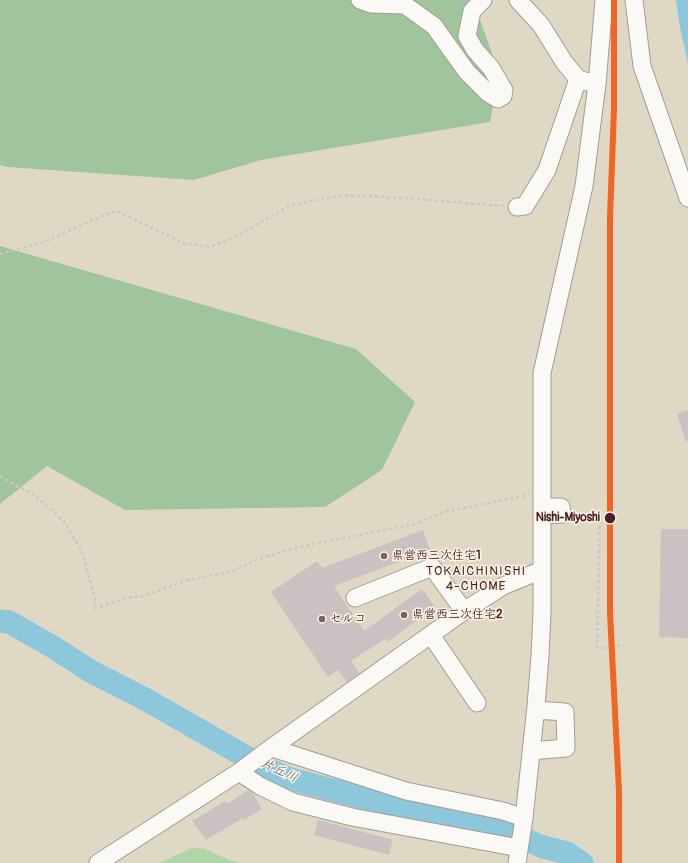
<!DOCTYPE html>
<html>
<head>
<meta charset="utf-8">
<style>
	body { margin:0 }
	canvas { display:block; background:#ded8c4 }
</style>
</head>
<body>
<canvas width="688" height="863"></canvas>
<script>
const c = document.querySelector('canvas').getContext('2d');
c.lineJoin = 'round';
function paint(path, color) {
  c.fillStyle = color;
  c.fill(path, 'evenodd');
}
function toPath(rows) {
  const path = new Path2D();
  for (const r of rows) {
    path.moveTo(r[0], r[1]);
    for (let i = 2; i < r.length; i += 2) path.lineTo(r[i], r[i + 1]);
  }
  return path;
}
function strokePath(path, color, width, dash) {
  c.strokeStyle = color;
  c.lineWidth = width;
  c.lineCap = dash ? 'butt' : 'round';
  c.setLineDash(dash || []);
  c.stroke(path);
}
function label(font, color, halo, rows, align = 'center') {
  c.font = font + ' Pangolin,"Klee One",sans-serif';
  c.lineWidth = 3;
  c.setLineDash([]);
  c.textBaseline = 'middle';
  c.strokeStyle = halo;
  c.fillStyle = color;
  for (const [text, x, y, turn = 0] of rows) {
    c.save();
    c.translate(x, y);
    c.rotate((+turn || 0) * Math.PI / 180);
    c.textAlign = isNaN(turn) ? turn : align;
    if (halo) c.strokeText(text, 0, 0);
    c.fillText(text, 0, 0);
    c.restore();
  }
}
paint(toPath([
	[192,848,205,849,229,860,241,863,159,863]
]), '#afd6a8');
paint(toPath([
	[0,0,473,0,499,73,490,122,261,160,194,180,8,167,0,165],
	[0,246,356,349,415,402,382,470,325,507,125,510,47,466,0,504]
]), '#a0c59c');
paint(toPath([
	[676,0,688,0,688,64,680,27]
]), '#8dc7dc');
strokePath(toPath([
	[0,621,9,622,53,647,92,672,145,699,267,769,291,779,401,808,470,822,502,830,543,847,567,853,582,863]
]), '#8dc7dc', 23);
paint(toPath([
	[688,410,688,441,686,442,677,414],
	[661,529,688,529,688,638,659,637],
	[423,530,430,550,334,586,364,631,422,589,435,607,387,642,385,639,351,661,359,673,347,682,338,670,328,677,271,592,317,561,322,568],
	[248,790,253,794,262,809,244,820,243,818,206,840,192,821,225,801,227,804],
	[318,820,393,840,389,855,314,835]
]), '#cac2c2');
const minor = toPath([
	[360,0,371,4,405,5,434,26,467,72,488,93,498,99,503,96,504,90,491,68,475,50,467,36,472,11,483,0],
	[518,0,541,25,564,62,578,79,588,82],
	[634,0,642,66,688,198],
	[517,207,525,206,547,170,578,79],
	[542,515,562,514,561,507,542,507],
	[355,598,432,567,464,611],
	[431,635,477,703],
	[272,748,406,791,503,811,524,818],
	[531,751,566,748,565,712,536,710],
	[239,772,260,786,293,802,352,817,519,848],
	[98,863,239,772,264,753,464,611,503,586,542,570],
	[517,863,524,818,536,706,540,656,542,612,542,373,584,186,597,84,604,0]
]);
strokePath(minor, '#a49c92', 19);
strokePath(toPath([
	[0,254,44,242,106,214,117,211,184,243,209,247,233,238,291,205,343,195,402,198,504,206],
	[0,476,17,486,32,493,63,520,81,549,95,598,94,609,127,598,144,596,188,580,230,572,259,559,299,547,415,524,443,512,529,495],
	[600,514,597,648,618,648,619,643]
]), '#cbc7c3', 2.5, [3, 3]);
strokePath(minor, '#faf9f6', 17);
strokePath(toPath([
	[614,0,614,109,610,217,610,613,619,791,619,863]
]), '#f26522', 6);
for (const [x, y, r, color] of [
	[610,518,6,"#4a1f2b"],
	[384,556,4,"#7e6061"],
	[404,615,4,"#7e6061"],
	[322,619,4,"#7e6061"]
]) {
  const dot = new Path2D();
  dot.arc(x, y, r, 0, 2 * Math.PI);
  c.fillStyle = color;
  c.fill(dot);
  strokePath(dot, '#fcf5e5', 1.5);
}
label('bold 12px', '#4a1f2b', '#fcf5e5', [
	["Nishi-Miyoshi",600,518]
], 'right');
label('bold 12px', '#4a1f2b', '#fcf5e5', [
	["県営西三次住宅1",392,556],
	["県営西三次住宅2",412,615],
	["セルコ",330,619]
], 'left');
c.letterSpacing = '1px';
label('13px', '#4a1f2b', '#fcf5e5', [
	["TOKAICHINISHI",476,572],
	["4-CHOME",476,587]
]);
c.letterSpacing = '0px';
label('italic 13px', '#55576d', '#fcf5e5', [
	["片丘川",279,771,25]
]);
</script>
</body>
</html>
